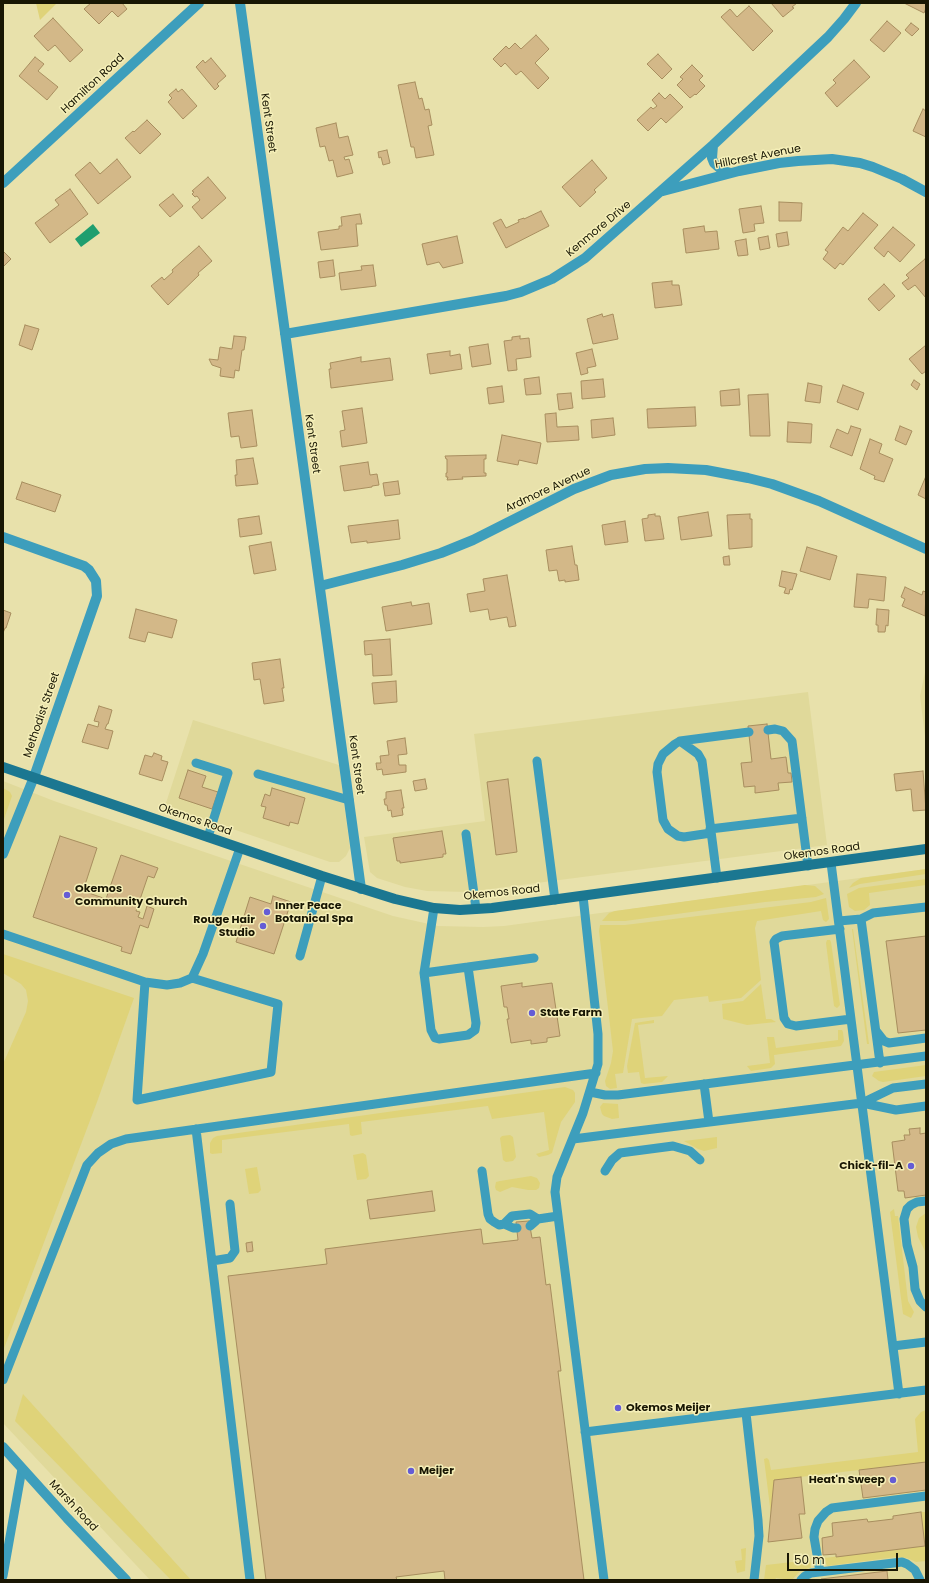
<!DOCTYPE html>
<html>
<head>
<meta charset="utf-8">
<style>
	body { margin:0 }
	#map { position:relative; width:929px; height:1583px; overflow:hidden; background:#e8e1ab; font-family:Poppins,sans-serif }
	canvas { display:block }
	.frame { position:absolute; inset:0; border:4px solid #181603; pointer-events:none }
	.scale { position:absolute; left:787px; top:1553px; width:111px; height:18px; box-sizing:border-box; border:2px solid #181603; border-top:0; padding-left:5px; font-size:12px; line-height:14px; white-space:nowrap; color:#181603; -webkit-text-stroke:3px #f5efb8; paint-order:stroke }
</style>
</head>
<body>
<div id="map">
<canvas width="929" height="1583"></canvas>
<div class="frame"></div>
<div class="scale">50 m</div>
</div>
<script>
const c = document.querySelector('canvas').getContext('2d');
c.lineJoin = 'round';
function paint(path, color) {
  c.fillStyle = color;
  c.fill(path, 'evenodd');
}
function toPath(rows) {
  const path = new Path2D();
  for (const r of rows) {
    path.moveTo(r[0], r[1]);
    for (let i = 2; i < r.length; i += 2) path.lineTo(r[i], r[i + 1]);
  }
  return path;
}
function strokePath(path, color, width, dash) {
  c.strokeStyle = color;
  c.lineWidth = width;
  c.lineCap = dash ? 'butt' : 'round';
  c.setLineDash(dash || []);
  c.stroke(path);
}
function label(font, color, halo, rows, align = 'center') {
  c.font = font + ' Poppins,sans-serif';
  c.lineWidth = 3;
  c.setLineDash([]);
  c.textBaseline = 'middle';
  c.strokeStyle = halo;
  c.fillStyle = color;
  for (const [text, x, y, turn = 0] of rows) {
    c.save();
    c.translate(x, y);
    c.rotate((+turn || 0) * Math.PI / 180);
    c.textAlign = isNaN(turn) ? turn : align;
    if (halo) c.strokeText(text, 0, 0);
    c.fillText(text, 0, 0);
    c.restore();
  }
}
paint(toPath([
	[926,668,926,744,920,696],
	[808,692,827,845,468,892,427,891,405,887,377,878,370,872,364,837,485,821,474,734],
	[193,720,339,765,350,848,346,856,339,862,330,862,165,806],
	[3,781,54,801,393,916,438,926,483,927,504,926,926,869,926,1580,150,1580,3,1423]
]), '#e0d99a');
paint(toPath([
	[36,3,57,3,40,20],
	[3,788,10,792,12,796,3,822],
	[926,869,926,874,860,884,849,888,853,883,861,878],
	[926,879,926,885,869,893,870,905,864,910,855,911,849,907,847,894,859,888],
	[805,885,815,886,824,894,816,897,765,902,625,921,602,921,609,913,615,911],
	[826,898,829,919,826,922,823,920,821,911,757,921,755,928,761,980,741,998,709,1002,708,996,674,1000,662,1016,632,1019,623,1073,615,1074,617,1088,610,1089,606,1086,605,1081,611,1063,613,1051,599,931,600,925,625,925,811,902],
	[852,929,853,929,869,1044,867,1044],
	[827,940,830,940,831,942,840,1005,837,1008,834,1006,826,943],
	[3,954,134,998,97,1102,3,1351,3,1064,26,1012,28,1001,26,990,21,984,3,973],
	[761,984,766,1019,771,1019,776,1022,747,1025,723,1019,722,1004,743,1001],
	[654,1020,654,1023,638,1025,645,1078,668,1076,662,1082,644,1084,641,1083,639,1072,628,1073,627,1066,635,1023],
	[838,1030,842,1030,843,1032,844,1041,841,1046,774,1055,775,1064,771,1068,751,1071,747,1066,770,1063,767,1037,774,1037,776,1048,838,1040],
	[926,1065,926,1076,883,1082,879,1081,872,1076,874,1072],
	[565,1087,573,1090,575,1093,575,1102,561,1122,552,1153,548,1155,539,1157,536,1154,549,1150,544,1112,492,1119,488,1106,361,1122,362,1134,352,1136,350,1135,349,1124,222,1140,222,1153,212,1154,210,1153,210,1143,213,1138,217,1136],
	[603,1103,618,1104,619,1118,612,1119,604,1116,602,1114,600,1107],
	[510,1135,513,1137,516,1157,513,1161,506,1162,503,1160,500,1138,502,1136],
	[717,1137,717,1148,704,1151,698,1149,684,1141],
	[363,1153,366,1155,369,1176,366,1179,357,1180,353,1155],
	[257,1167,261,1190,258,1193,249,1194,245,1169],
	[531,1176,537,1178,540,1183,539,1188,536,1190,528,1190,512,1187,500,1192,496,1190,495,1187,496,1182,500,1181],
	[894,1209,895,1216,898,1216,908,1301,914,1312,911,1318,903,1314,890,1212],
	[926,1213,926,1253,918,1237,916,1227,919,1218],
	[23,1394,191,1580,171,1580,15,1421],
	[926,1410,926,1462,775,1480,771,1515,764,1459,767,1458,769,1460,771,1470,918,1452,915,1419,921,1412],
	[921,1512,926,1512,926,1561,916,1562,907,1558,896,1557,827,1566,824,1558,925,1546],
	[746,1548,745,1571,737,1573,735,1561,742,1560,741,1549],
	[810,1560,811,1568,801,1570,792,1580,776,1578,775,1580,764,1580,766,1565]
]), '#dfd379');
paint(toPath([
	[93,224,100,233,81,247,75,239]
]), '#1f9e6f');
const building = toPath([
	[91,3,122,3,127,9,118,17,112,11,99,24,84,9,91,3],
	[771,3,797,3,792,7,794,8,783,17,771,3],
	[904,3,926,3,926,8,924,13,904,3],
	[749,6,773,31,753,51,721,17,730,9,737,17,749,6],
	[53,18,83,50,70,62,55,45,48,51,34,36,53,18],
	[887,21,901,33,884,52,870,40,887,21],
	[911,23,919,29,912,36,905,30,911,23],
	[536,35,549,49,535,63,549,78,538,89,521,71,516,75,505,63,501,67,493,59,506,46,509,49,515,43,521,49,536,35],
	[658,54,672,69,662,79,647,64,658,54],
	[35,57,44,64,38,71,58,87,47,100,19,76,35,57],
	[211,58,226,76,217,84,219,86,215,90,196,67,203,60,205,63,211,58],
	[854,60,870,77,837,107,825,93,836,83,833,80,854,60],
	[692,65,703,76,699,80,705,86,696,95,695,94,690,98,677,85,683,79,680,77,692,65],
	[415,82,419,99,422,98,425,110,429,109,432,125,428,126,434,155,416,158,414,147,411,147,398,85,415,82],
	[176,89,178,92,182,89,197,106,183,119,168,102,172,98,169,95,176,89],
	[659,93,665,99,670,94,683,107,666,123,661,118,648,131,637,120,651,107,653,109,657,106,652,100,659,93],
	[923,109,926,111,926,137,913,131,923,109],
	[147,120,161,134,140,154,125,138,133,131,134,132,147,120],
	[336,123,339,138,348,136,353,155,344,157,345,160,349,159,353,173,337,177,333,160,329,161,325,146,320,147,316,128,336,123],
	[387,150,390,163,383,165,381,157,379,158,378,152,387,150],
	[117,159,131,177,98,204,75,175,90,162,100,174,117,159],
	[592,160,607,178,594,190,596,192,580,207,562,187,592,160],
	[208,177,226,198,202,219,192,207,200,200,197,196,195,197,192,194,194,192,192,191,208,177],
	[70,189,88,214,50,243,35,223,59,205,55,200,70,189],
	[173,194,183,206,170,217,159,205,173,194],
	[779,202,802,203,801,221,779,221,779,202],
	[761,206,764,223,754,224,755,231,743,233,739,209,761,206],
	[541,211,549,226,506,248,493,223,501,219,506,228,519,222,518,220,524,218,524,219,541,211],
	[863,213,878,225,843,265,840,263,835,269,823,259,828,252,825,250,843,227,848,231,863,213],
	[360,214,362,224,356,224,358,246,321,250,318,232,339,229,339,226,342,226,341,217,360,214],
	[704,226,705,232,717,231,719,249,686,253,683,229,704,226],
	[893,227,915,245,900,262,888,251,884,257,874,248,893,227],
	[787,232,789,245,778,247,776,234,787,232],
	[457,236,463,263,443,268,439,262,427,265,422,244,457,236],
	[768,236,770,248,760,250,758,238,768,236],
	[746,239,748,255,738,256,735,241,746,239],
	[199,246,212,261,198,273,199,275,168,305,151,286,162,277,164,280,173,272,172,270,199,246],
	[3,251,11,259,3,267,3,251],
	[925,259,926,260,926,298,915,285,908,290,902,283,909,278,906,275,925,259],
	[333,260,335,276,320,278,318,262,333,260],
	[373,265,376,286,341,290,339,273,362,270,361,266,373,265],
	[672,281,672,285,679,285,682,305,655,308,652,283,672,281],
	[884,284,895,296,879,311,868,299,884,284],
	[602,314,603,317,613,314,618,339,593,344,587,319,602,314],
	[25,325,39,329,32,350,19,345,25,325],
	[234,336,246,337,244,350,242,350,239,371,235,370,234,378,220,376,221,368,212,365,209,359,218,360,220,347,232,349,234,336],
	[520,336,520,339,529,338,531,357,516,359,517,370,508,371,504,341,512,340,512,337,520,336],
	[488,344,491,364,472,367,469,347,488,344],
	[926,345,926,371,922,374,909,359,926,345],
	[592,349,596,366,587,368,588,373,581,375,576,353,592,349],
	[450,351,450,356,460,354,462,369,430,374,427,354,450,351],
	[361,357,361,362,390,358,393,380,331,388,329,369,331,369,330,363,361,357],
	[539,377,541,394,526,395,524,379,539,377],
	[603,379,605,397,582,399,581,381,603,379],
	[914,380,920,384,917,390,911,385,914,380],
	[808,383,822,386,820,403,805,401,808,383],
	[843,385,864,393,858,410,837,402,843,385],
	[502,386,504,402,489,404,487,388,502,386],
	[739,389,740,405,721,406,720,391,739,389],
	[571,393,573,408,559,410,557,394,571,393],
	[768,394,770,436,750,436,748,395,768,394],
	[695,407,696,426,648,428,647,409,695,407],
	[362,408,367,443,342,447,340,431,345,430,342,411,362,408],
	[252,410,257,446,241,448,239,436,231,437,228,413,252,410],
	[556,413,557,427,578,426,579,440,547,442,545,414,556,413],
	[613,418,615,435,592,438,591,420,613,418],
	[788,422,812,424,811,443,787,442,788,422],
	[851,426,861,429,852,456,830,447,837,429,848,434,851,426],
	[900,426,912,431,906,445,895,440,900,426],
	[502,435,541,443,537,464,519,460,518,465,497,461,502,435],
	[870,439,882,444,879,453,893,459,884,482,874,479,875,476,860,469,870,439],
	[486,455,486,459,484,459,484,473,486,473,486,476,462,477,463,479,447,480,448,477,446,477,446,473,447,473,447,459,446,459,445,456,486,455],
	[253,458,258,484,236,486,235,475,237,475,236,460,253,458],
	[368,462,370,475,377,474,379,485,372,486,372,487,344,491,340,466,368,462],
	[926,476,926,499,918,495,926,476],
	[398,481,400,494,385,496,383,483,398,481],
	[22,482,61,495,55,512,16,499,22,482],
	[708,512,712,536,681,540,678,517,708,512],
	[655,514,655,516,660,516,664,539,645,541,642,519,648,518,648,515,655,514],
	[750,514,750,519,752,519,752,547,729,549,727,515,750,514],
	[259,516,262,534,240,537,238,519,259,516],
	[398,520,400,539,367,543,367,541,351,543,348,526,398,520],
	[625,521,628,542,605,545,602,525,625,521],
	[271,542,276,570,254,574,249,546,271,542],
	[572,546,575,565,577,565,579,580,565,582,565,580,559,581,557,570,549,571,546,550,572,546],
	[807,547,837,556,830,580,800,571,807,547],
	[729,556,730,565,724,565,723,557,729,556],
	[782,571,797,574,792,590,790,589,789,594,784,593,786,588,779,586,782,571],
	[857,574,886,577,884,601,869,599,868,608,854,607,857,574],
	[507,575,516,626,509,627,507,617,490,620,488,609,470,612,467,594,485,591,483,579,507,575],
	[905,587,922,595,923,591,926,592,925,616,902,606,905,599,901,597,905,587],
	[411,602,412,606,429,603,432,624,386,631,382,607,411,602],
	[136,609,177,620,172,638,148,632,145,642,129,638,136,609],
	[877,609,889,610,888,626,886,625,885,632,878,632,878,625,876,625,877,609],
	[3,610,11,613,6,628,5,628,3,633,3,610],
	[390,639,392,675,373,676,372,654,365,655,364,641,390,639],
	[280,659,284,688,282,688,284,701,264,704,260,679,254,680,252,663,280,659],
	[396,681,397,702,374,704,372,683,396,681],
	[99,706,112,710,108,724,107,724,105,729,113,731,108,749,82,742,88,724,98,727,99,722,94,721,99,706],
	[767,724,771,759,786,757,788,773,791,773,792,782,778,783,779,790,755,793,755,786,744,787,741,763,752,762,748,726,767,724],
	[405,738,407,754,398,755,399,765,406,765,406,772,383,775,382,769,377,770,376,763,381,763,380,756,389,755,387,741,405,738],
	[154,753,162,756,161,760,168,762,162,781,139,774,145,755,152,757,154,753],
	[188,770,206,776,202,787,218,792,212,809,179,798,188,770],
	[923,771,926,810,913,811,911,789,896,791,894,774,923,771],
	[425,779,427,789,415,791,413,781,425,779],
	[508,779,517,852,496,855,487,782,508,779],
	[272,788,305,798,298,824,290,822,289,826,263,818,266,807,261,806,265,794,270,796,272,788],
	[401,790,404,808,402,808,403,815,392,817,391,810,388,811,387,805,385,805,384,799,386,799,386,792,401,790],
	[442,831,446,854,443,854,443,857,400,863,400,861,397,861,393,838,442,831],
	[60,836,97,848,83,891,106,899,121,855,158,868,154,878,148,876,136,911,140,912,138,917,143,919,147,906,154,909,148,928,140,925,131,954,121,951,122,947,33,917,60,836],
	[273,896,291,902,274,954,236,942,250,897,271,904,273,896],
	[926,936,926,1030,898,1033,886,941,926,936],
	[522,983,522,987,552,983,560,1036,547,1038,547,1042,531,1044,531,1040,511,1043,507,1019,509,1019,507,1007,504,1007,501,986,522,983],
	[920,1128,920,1134,926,1133,926,1195,905,1198,904,1191,898,1191,892,1142,905,1140,904,1135,910,1135,909,1129,920,1128],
	[432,1191,435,1211,370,1219,367,1200,432,1191],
	[529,1221,532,1238,540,1237,546,1285,550,1284,561,1371,558,1371,584,1580,445,1580,444,1571,396,1577,397,1580,266,1580,228,1276,327,1264,325,1249,481,1229,483,1244,518,1240,516,1222,529,1221],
	[252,1242,253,1251,247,1252,246,1243,252,1242],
	[926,1462,926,1490,863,1498,859,1470,926,1462],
	[801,1477,805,1514,799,1514,802,1538,768,1542,774,1480,801,1477],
	[921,1512,925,1546,836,1557,836,1554,823,1555,822,1538,833,1536,832,1523,867,1519,868,1522,893,1519,893,1516,921,1512],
	[887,1571,888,1580,821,1580,821,1579,887,1571]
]);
paint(building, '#d3b888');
strokePath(building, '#a88e5f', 1);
strokePath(toPath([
	[768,730,775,729,783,731,792,741,808,866],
	[680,741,698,754,702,761,717,878],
	[537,761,555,900],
	[196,763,228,773,208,837],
	[258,774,349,800],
	[710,829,802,818],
	[711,833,684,837,678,836,668,829,663,820,657,772,658,764,663,754,675,744,680,741,749,732],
	[466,834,476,909],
	[831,863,899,1394],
	[583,896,598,1034,598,1064,583,1113,557,1177,555,1192,604,1580],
	[434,908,424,973,431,1030,435,1038,439,1039,468,1035,475,1030,476,1023,468,967],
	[861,919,880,1063],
	[839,921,861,919,873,913,926,907],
	[840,929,782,936,776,939,774,942,784,1018,788,1024,796,1026,851,1019],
	[3,934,145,982,167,985,180,983,192,978,203,954,240,848],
	[300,956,322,876],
	[424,973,534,958],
	[145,982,137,1100,271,1072,278,1004,192,978],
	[877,1032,884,1041,889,1043,926,1038],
	[704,1084,709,1122],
	[590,1092,605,1095,618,1095,926,1056],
	[862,1103,896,1110,926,1106],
	[196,1129,250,1580],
	[573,1139,862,1103,893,1088,926,1084],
	[482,1171,488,1214,490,1219,494,1222,499,1225,504,1224,512,1216,530,1214,538,1219,558,1216],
	[605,1171,612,1160,620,1153,673,1146,690,1151,700,1160],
	[926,1201,917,1202,911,1205,907,1209,904,1219,907,1245,913,1267,915,1289,920,1301,926,1307],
	[504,1224,513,1228,517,1228],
	[530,1226,538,1219],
	[212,1261,230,1258,235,1251,230,1204],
	[893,1346,926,1342],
	[3,1380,87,1165,98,1153,111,1144,126,1139,596,1073],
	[746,1413,758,1520,759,1536,754,1580],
	[585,1432,926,1390],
	[820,1572,814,1537,815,1529,818,1521,826,1512,832,1508,926,1496],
	[3,1576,22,1469],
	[801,1580,805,1576,811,1573,902,1562,907,1564,915,1570,920,1580]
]), '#3d9ebc', 9);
strokePath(toPath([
	[240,3,361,889],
	[713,145,712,158,714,163,723,171,731,173],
	[3,183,199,3],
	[663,191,739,171,779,163,798,161,832,159,860,163,873,167,902,179,926,192],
	[285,334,506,296,521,292,552,279,585,258,713,145,828,37,844,19,856,3],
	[3,537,84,566,89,570,96,581,97,596,34,777,3,854],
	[320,586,402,565,441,553,473,540,574,489,611,475,645,469,668,468,706,470,748,478,772,484,819,501,926,549]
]), '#3d9ebc', 10);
strokePath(toPath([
	[3,1447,67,1518,126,1580]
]), '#3d9ebc', 10);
strokePath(toPath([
	[3,767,322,876,395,899,434,908,460,910,492,908,926,849]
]), '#1b7791', 10);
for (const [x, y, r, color] of [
	[67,895,4,"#655cd5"],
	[267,912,4,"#655cd5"],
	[263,926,4,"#655cd5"],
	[532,1013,4,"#655cd5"],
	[911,1166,4,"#655cd5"],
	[618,1408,4,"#655cd5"],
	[411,1471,4,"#655cd5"],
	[893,1480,4,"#655cd5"]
]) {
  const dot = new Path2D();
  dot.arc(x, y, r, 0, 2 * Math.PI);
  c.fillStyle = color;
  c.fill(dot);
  strokePath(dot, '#f5efb8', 1.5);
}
label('11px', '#181603', '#f5efb8', [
	["Hamilton Road",93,84,-43],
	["Kent Street",268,123,82],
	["Hillcrest Avenue",758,157,-11],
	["Kenmore Drive",599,229,-40],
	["Kent Street",312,444,82],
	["Ardmore Avenue",548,490,-25],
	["Methodist Street",42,715,-71],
	["Kent Street",356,765,82],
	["Okemos Road",195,820,19],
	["Okemos Road",822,852,-8],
	["Okemos Road",502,893,-6],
	["Marsh Road",73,1506,47]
]);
label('bold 11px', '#181603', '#f5efb8', [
	["Okemos",75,889],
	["Community Church",75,902],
	["Inner Peace",275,906],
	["Botanical Spa",275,919],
	["Rouge Hair",255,920,"right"],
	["Studio",255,933,"right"],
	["State Farm",540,1013],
	["Chick-fil-A",903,1166,"right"],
	["Okemos Meijer",626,1408],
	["Meijer",419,1471],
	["Heat'n Sweep",885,1480,"right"]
], 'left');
</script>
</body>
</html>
